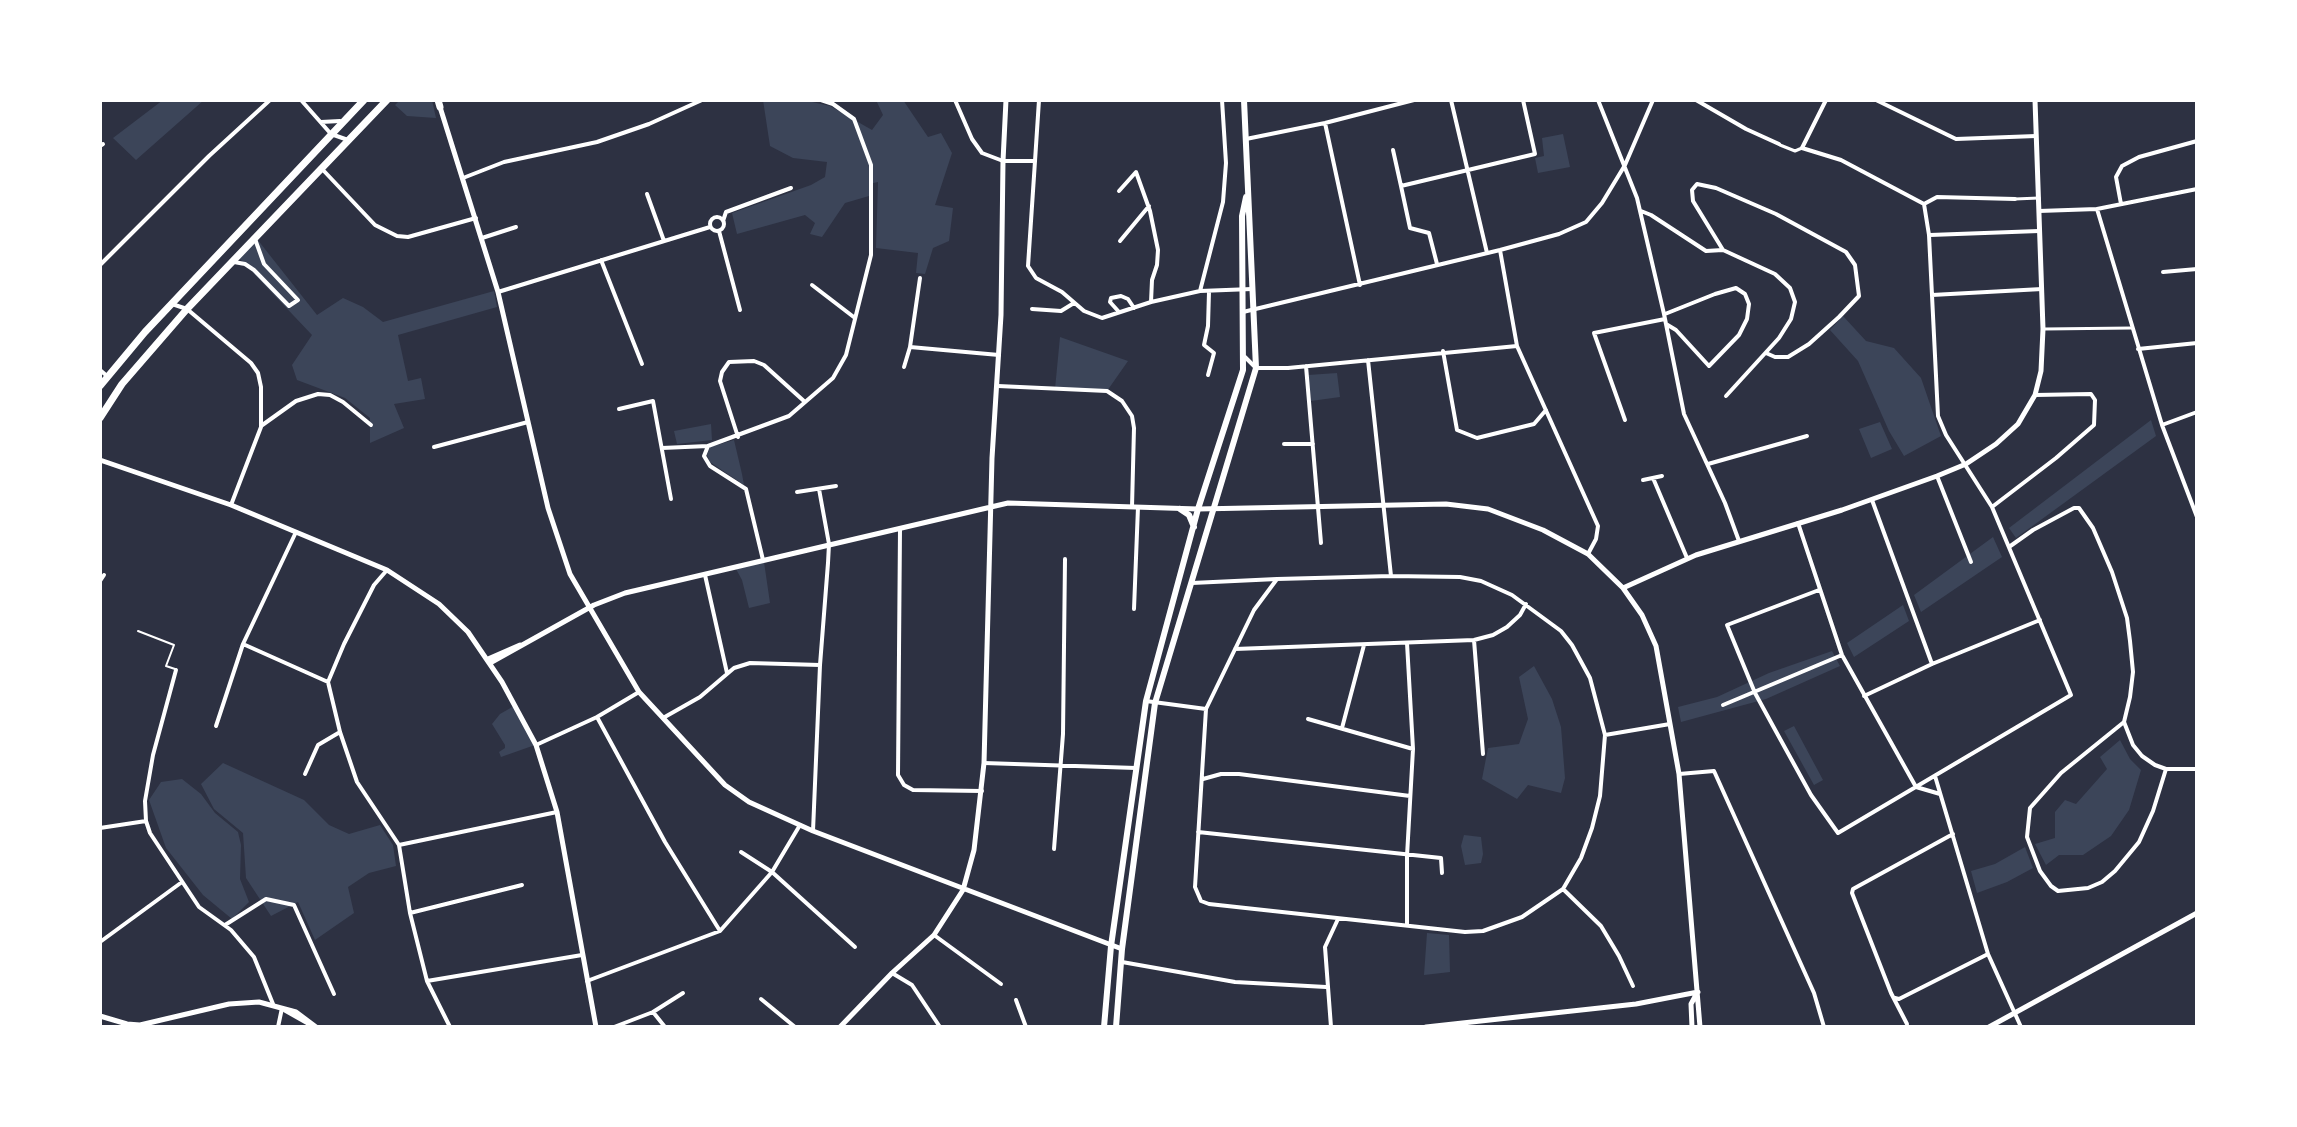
<!DOCTYPE html>
<html>
<head>
<meta charset="utf-8">
<style>
	body { margin:0 }
	#map { position:relative; width:2297px; height:1127px; overflow:hidden; background:#2d3142; font-family:"Titillium Web",sans-serif }
	canvas { display:block }
	.frame { position:absolute; inset:0; border:102px solid #fff; pointer-events:none }
</style>
</head>
<body>
<div id="map">
<canvas width="2297" height="1127"></canvas>
<div class="frame"></div>
</div>
<script>
const c = document.querySelector('canvas').getContext('2d');
c.lineJoin = 'round';
function paint(path, color) {
  c.fillStyle = color;
  c.fill(path, 'evenodd');
}
function toPath(rows) {
  const path = new Path2D();
  for (const r of rows) {
    if (r.length === 3) {
      path.moveTo(r[0] + r[2], r[1]);
      path.arc(r[0], r[1], r[2], 0, 2 * Math.PI);
      continue;
    }
    path.moveTo(r[0], r[1]);
    for (let i = 2; i < r.length; i += 2) path.lineTo(r[i], r[i + 1]);
  }
  return path;
}
function strokePath(path, color, width, dash) {
  c.strokeStyle = color;
  c.lineWidth = width;
  c.lineCap = dash ? 'butt' : 'round';
  c.setLineDash(dash || []);
  c.stroke(path);
}
paint(toPath([
	[163,100,204,100,136,160,113,138],
	[400,100,432,100,436,118,407,116,395,105],
	[763,100,803,100,830,106,872,130,883,115,876,100,903,100,928,137,941,133,952,153,935,205,953,208,949,241,933,248,925,274,916,273,918,253,876,248,878,182,869,184,869,196,845,203,822,237,810,234,815,223,805,215,737,234,732,213,811,185,825,177,827,162,793,158,770,146],
	[1563,134,1570,167,1538,173,1535,158,1544,156,1542,138],
	[257,239,317,315,343,298,363,307,383,322,494,291,497,307,398,335,408,381,421,378,425,399,394,404,404,428,370,443,370,418,345,398,297,380,292,365,312,335,239,258],
	[1843,316,1866,341,1894,348,1921,378,1941,436,1904,456,1889,431,1858,361,1830,330],
	[1060,337,1128,361,1107,391,1055,389],
	[1337,373,1340,397,1311,401,1308,375],
	[2151,420,2156,436,2016,538,2009,528],
	[1880,422,1892,449,1871,458,1859,429],
	[711,424,712,440,677,444,674,431],
	[734,440,742,474,744,485,710,462,707,455,710,447],
	[1993,537,2002,557,1921,612,1914,595],
	[764,562,770,603,749,608,742,580,736,569],
	[1903,605,1909,621,1854,657,1847,643],
	[1832,651,1840,666,1766,699,1681,722,1678,707,1717,697,1769,673],
	[1534,666,1552,699,1561,727,1565,778,1561,793,1528,785,1517,799,1482,779,1488,748,1519,744,1528,719,1519,677],
	[514,706,535,745,501,757,499,752,505,748,505,745,492,724,500,714],
	[1794,726,1823,780,1814,785,1784,731],
	[2120,740,2130,759,2141,770,2129,810,2111,836,2083,855,2059,855,2046,865,2035,844,2055,838,2055,812,2065,800,2076,804,2107,769,2100,757],
	[223,763,304,800,329,825,349,834,380,825,393,845,396,866,369,873,348,887,354,913,315,940,298,902,271,916,246,878,243,833,214,809,201,784],
	[182,779,201,794,215,813,238,832,241,845,240,879,249,902,232,919,203,895,166,848,149,800,161,782],
	[1464,835,1481,837,1483,854,1481,863,1465,865,1461,846],
	[2025,847,2033,868,2007,882,1977,893,1971,871,1995,864],
	[1427,933,1449,935,1450,972,1424,975]
]), '#3c4559');
strokePath(toPath([
	[138,631,174,645,166,666,175,669]
]), '#fff', 2);
strokePath(toPath([
	[1780,145,1795,151,1802,148],
	[2015,199,2039,198],
	[2044,329,2132,328]
]), '#fff', 3);
strokePath(toPath([
	[301,100,331,134,348,140],
	[955,100,972,139,982,153,1003,161,1035,161,1039,100],
	[1451,100,1487,253],
	[1598,100,1637,198,1664,314,1684,414,1725,503,1739,541],
	[1696,100,1746,129,1779,144],
	[1876,100,1956,139,2036,136],
	[321,122,340,121],
	[1325,123,1360,285],
	[1246,139,1325,123,1414,100],
	[100,146,103,144],
	[1393,150,1401,186,1535,154,1523,100],
	[1035,161,1028,266,1036,278,1062,292,1084,311,1102,318,1151,302,1200,291,1252,289],
	[323,170,375,225,397,236,408,237,476,218],
	[463,178,504,162,597,142,649,124,702,100],
	[1401,186,1410,228,1429,233,1437,264],
	[1119,191,1136,172,1150,211,1158,250,1157,265,1152,280,1151,302],
	[647,194,664,241],
	[1924,204,1937,197,2015,199],
	[2121,204,2116,177,2122,166,2139,157,2197,141],
	[2097,209,2162,425,2197,517],
	[1641,211,1651,215,1706,251,1723,250],
	[2039,211,2097,209,2197,189],
	[717,224,7],
	[723,221,726,212,791,188],
	[719,231,740,310],
	[1930,235,2039,231],
	[482,238,516,227],
	[1120,241,1149,206],
	[1500,250,1517,346,1598,526,1596,539,1588,554],
	[601,260,642,364],
	[234,262,245,264,254,270,289,306,298,300,264,264,255,239],
	[100,265,209,156,270,100],
	[2163,272,2197,269],
	[812,285,855,318],
	[1200,291,1223,202,1226,163,1222,100],
	[498,292,710,227],
	[1932,295,2042,289],
	[172,304,187,309,251,363,258,373,261,387,261,427,231,505],
	[1032,309,1061,311,1074,303],
	[1119,312,1110,302,1111,298,1121,296,1128,299,1134,308],
	[1243,312,1500,250,1559,234,1586,222,1602,203,1625,165,1653,100],
	[1665,314,1715,294,1736,288,1745,294,1749,304,1747,319,1739,335,1709,366,1676,330,1666,324],
	[910,347,999,355],
	[2138,349,2197,343],
	[1443,351,1457,430,1477,438,1534,424,1546,410],
	[1245,357,1256,368,1288,368,1517,346],
	[1368,360,1391,576],
	[1306,366,1321,543],
	[904,367,910,347,920,278],
	[100,370,107,376],
	[1208,375,1214,353,1204,345,1208,326,1209,292],
	[998,386,1107,391,1122,401,1132,416,1134,428,1132,507],
	[1726,396,1779,338,1791,319,1795,302,1790,288,1775,274,1723,250,1693,201,1692,190,1697,184,1716,188,1776,214,1846,252,1855,265,1859,296,1839,317,1809,344,1788,357,1775,357,1766,353],
	[619,409,653,401,671,499],
	[1625,420,1594,333,1665,319],
	[2162,425,2197,412],
	[261,426,296,401,318,394,330,395,343,402,371,425],
	[738,437,720,381,722,372,729,362,754,361,764,365,805,402],
	[1284,444,1313,444],
	[434,447,528,422],
	[662,448,708,446],
	[1708,464,1807,436],
	[1937,476,1971,562],
	[1653,478,1687,558],
	[1643,480,1662,476],
	[797,492,836,486],
	[1872,500,1932,664],
	[1992,507,2056,458,2094,425,2095,400,2091,394,2035,395],
	[1798,523,1842,655,1916,787],
	[900,529,898,775,904,785,913,790,982,791],
	[2009,547,2033,530,2074,508,2079,508,2093,528,2112,572,2127,618,2130,641,2133,672,2130,697,2124,722,2061,773,2030,808,2027,837,2040,871,2051,886,2058,891,2088,888,2102,882,2115,871,2139,842,2153,811,2166,769],
	[763,560,746,489,710,466,704,456,708,446,789,416,833,378,846,355,871,255,871,165,854,119,833,104,821,100],
	[387,570,374,585,344,644,328,682,340,732,357,782,399,845,410,913,427,981,450,1027],
	[705,575,727,673],
	[100,581,104,575],
	[1192,583,1277,579,1391,576,1460,577,1481,581,1512,595,1561,631,1572,645,1590,678,1605,735,1600,796,1592,828,1581,858,1563,889,1522,917,1483,931,1465,932,1209,904,1201,901,1195,887,1206,709,1254,610,1277,579],
	[1819,590,1727,625,1755,693,1773,726,1811,795,1838,833,2071,695,1992,507,1946,435,1938,416,1929,235,1924,204,1841,160,1802,148,1826,100],
	[1134,609,1138,507],
	[1474,640,1483,754],
	[243,644,328,682],
	[1235,649,1474,640,1493,635,1507,627,1520,615,1526,604],
	[176,670,153,755,145,801,146,821,150,833,199,907,231,930,254,957,273,1004],
	[1864,696,1932,664,2040,620],
	[1146,701,1206,709],
	[1723,705,1842,655],
	[597,717,665,842,720,931],
	[663,718,700,697,734,668,750,663,820,665],
	[1308,719,1413,749],
	[2124,722,2133,745,2142,756,2155,765,2166,769,2197,769],
	[216,726,243,644,296,532],
	[1342,728,1364,645],
	[1605,735,1670,724],
	[536,745,597,717,639,692],
	[984,763,1136,768],
	[305,774,318,745,340,732],
	[1679,774,1714,771,1814,993,1824,1027],
	[1935,776,1988,954,2021,1027],
	[1203,779,1221,774,1239,774,1410,796],
	[1916,787,1940,794],
	[100,828,146,821],
	[813,831,820,665,828,563,829,544,819,489],
	[1198,832,1441,858,1442,873],
	[399,845,557,812],
	[1054,849,1063,734,1065,559],
	[741,852,772,872,855,947],
	[1563,889,1601,926,1619,956,1633,986],
	[410,913,522,885],
	[225,925,266,899,294,905,334,994],
	[1407,926,1407,856,1413,749,1407,643],
	[934,935,1001,984],
	[100,942,182,882],
	[1122,962,1235,982,1326,987],
	[892,973,912,985,940,1027],
	[427,981,582,955],
	[587,981,720,931,772,872,800,825],
	[1895,998,1899,999,1988,954],
	[761,999,795,1027],
	[1016,1000,1026,1027],
	[653,1012,665,1027],
	[1907,1024,1891,993,1852,893,1853,889,1953,834],
	[278,1027,282,1008],
	[614,1027,653,1012,683,993],
	[1331,1027,1325,947,1338,919],
	[2140,1027,2144,1027]
]), '#fff', 4);
strokePath(toPath([
	[440,107,498,292,548,508,570,574,639,692,725,785,749,802,813,831,1122,949],
	[100,460,231,505,387,570,439,604,468,632,502,682,536,745,557,812,596,1027],
	[1623,588,1696,555,1842,510,1937,476,1966,464,1996,444,2018,424,2035,395,2041,371,2043,329,2035,100],
	[488,659,520,645],
	[490,663,594,605,625,593,1008,503,1198,509,1446,504,1488,509,1543,530,1588,554,1623,588,1642,615,1656,646,1679,774,1700,1027],
	[285,1010,308,1023],
	[100,1016,127,1024,140,1025,229,1004,259,1002,296,1012,316,1027],
	[840,1027,892,973,934,935,963,890,974,850,984,763,992,458,1001,315,1003,161,1006,100],
	[1426,1027,1636,1004,1698,992],
	[1692,1027,1691,1004,1697,993],
	[1989,1027,2197,913]
]), '#fff', 5);
strokePath(toPath([
	[1180,509,1189,515,1194,527],
	[1104,1027,1111,946,1146,701,1198,509,1243,370,1242,216,1246,197],
	[1116,1027,1122,949,1155,703,1256,368,1244,100]
]), '#fff', 6);
strokePath(toPath([
	[438,100,440,107],
	[100,386,145,332,364,100],
	[100,418,122,384,187,309,387,100]
]), '#fff', 7);
</script>
</body>
</html>
